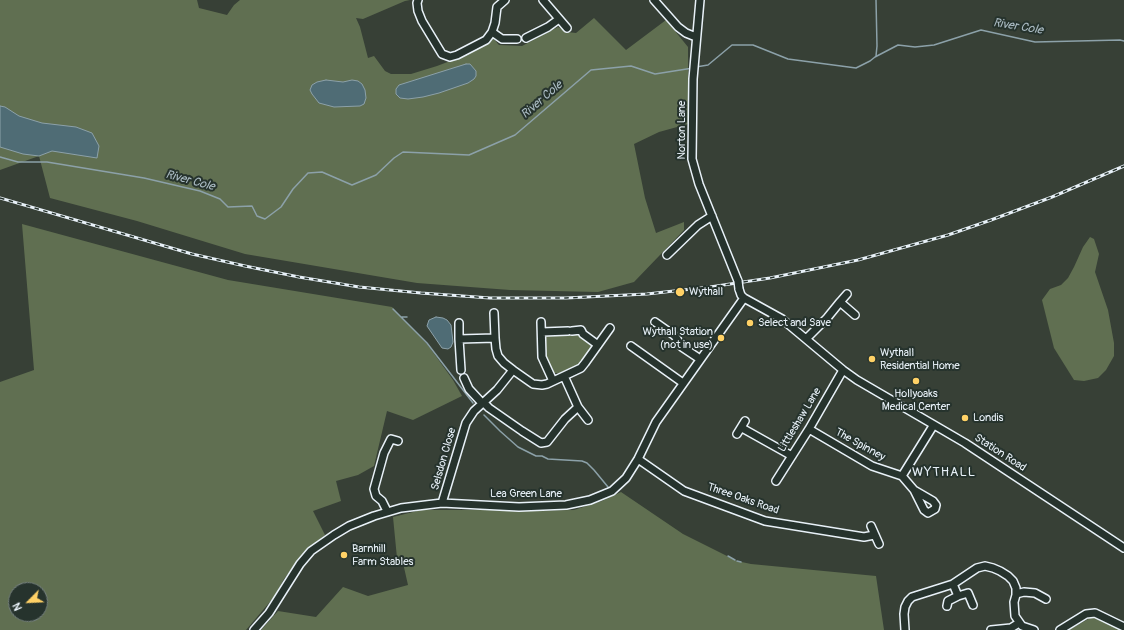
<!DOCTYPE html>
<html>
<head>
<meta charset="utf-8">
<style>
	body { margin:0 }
	#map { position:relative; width:1124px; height:630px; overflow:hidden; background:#374036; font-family:Pangolin,sans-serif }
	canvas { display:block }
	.north { position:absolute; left:8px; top:582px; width:40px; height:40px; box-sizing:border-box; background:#26332d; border:1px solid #747f7e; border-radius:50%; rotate:246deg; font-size:11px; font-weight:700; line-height:16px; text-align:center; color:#e8f1f8 }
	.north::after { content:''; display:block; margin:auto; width:14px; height:18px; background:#ffd166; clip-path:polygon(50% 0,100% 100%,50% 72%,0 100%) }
</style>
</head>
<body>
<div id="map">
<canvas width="1124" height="630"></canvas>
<div class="north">N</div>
</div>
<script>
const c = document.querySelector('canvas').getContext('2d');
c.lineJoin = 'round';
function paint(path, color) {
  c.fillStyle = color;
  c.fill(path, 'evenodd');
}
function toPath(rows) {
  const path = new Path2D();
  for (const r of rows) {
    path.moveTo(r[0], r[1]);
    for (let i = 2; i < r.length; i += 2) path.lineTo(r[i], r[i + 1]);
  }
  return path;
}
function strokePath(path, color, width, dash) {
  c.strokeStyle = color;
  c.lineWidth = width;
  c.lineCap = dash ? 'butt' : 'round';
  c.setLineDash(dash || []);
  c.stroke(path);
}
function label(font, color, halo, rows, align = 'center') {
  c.font = font + ' Pangolin,sans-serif';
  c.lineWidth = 4;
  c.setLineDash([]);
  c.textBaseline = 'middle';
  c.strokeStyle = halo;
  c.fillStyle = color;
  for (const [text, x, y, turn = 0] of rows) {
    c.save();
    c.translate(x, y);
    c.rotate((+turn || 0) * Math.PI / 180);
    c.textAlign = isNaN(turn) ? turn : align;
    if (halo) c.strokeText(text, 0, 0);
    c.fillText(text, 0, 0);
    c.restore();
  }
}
paint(toPath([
	[0,0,197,0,199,8,227,15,234,5,240,0,410,0,405,1,363,19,356,18,360,27,368,58,374,56,385,71,391,74,411,74,437,66,458,58,492,37,499,45,522,46,558,27,567,32,576,33,594,18,626,50,666,20,688,47,688,124,659,132,634,144,645,198,656,233,684,222,684,230,634,282,598,292,510,290,417,283,245,254,137,221,50,198,39,156,0,170],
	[22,224,228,280,392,307,427,344,453,380,462,396,413,420,387,411,374,466,358,475,336,481,341,501,313,511,325,535,309,548,299,559,284,579,274,597,246,630,0,630,0,382,34,370],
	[16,590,40,590,40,614,16,614],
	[1090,237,1094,239,1099,254,1095,272,1108,310,1114,343,1114,356,1106,370,1098,378,1084,381,1074,380,1054,348,1042,300,1050,289,1061,285,1068,278,1074,267,1083,247],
	[580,333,582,338,591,345,592,349,581,364,559,373,554,373,546,357,545,337,548,335],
	[621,492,683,534,737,561,751,564,876,576,884,630,261,630,278,611,316,617,343,587,368,596,408,585,403,563,398,562,397,558,393,517,421,510,504,510,515,511,574,510,602,501],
	[1096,617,1122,630,1069,630,1090,618]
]), '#606f51');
const water = toPath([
	[466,64,470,64,476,71,476,76,474,79,468,83,439,93,423,97,408,99,400,98,396,94,396,89,399,85,466,64],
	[326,80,343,82,352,80,358,81,362,84,365,90,366,98,364,104,360,106,334,107,319,103,312,94,310,90,312,85,317,82,326,80],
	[0,106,5,107,19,116,42,123,76,127,92,133,99,146,97,158,52,151,39,156,23,154,0,147,0,106],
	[436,317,443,318,447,320,451,325,453,342,451,347,448,349,442,348,427,326,429,320,436,317]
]);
paint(water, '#4f6c75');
strokePath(water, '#8ca1a9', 1);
strokePath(toPath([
	[876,56,877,46,876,0],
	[696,67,708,65,732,45,753,45,788,59,856,68,870,61,875,57,898,45,915,47,934,45,981,30,1035,42,1120,40,1124,41],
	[0,157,18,162,47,162,144,178,200,191,220,199,228,207,252,206,257,216,265,219,281,207,293,189,308,173,322,172,352,185,376,175,394,158,403,152,469,155,515,135,591,70,631,66,655,74,693,68],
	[393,309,427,343,473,403],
	[401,317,407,317],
	[484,415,500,431,518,447,536,456,542,456,548,459,582,461,587,463,594,470,608,487],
	[728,556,735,560],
	[737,561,741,562]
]), '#8ca1a9', 1.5);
const minor = toPath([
	[418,0,417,3,418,11,422,21,442,54,450,57,457,55,486,40,492,32,495,23,497,7,505,0],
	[543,0,567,28],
	[654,0,678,27,686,33,696,37],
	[700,0,693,79,692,159,699,184,738,281],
	[492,32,502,39,517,39],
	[526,38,548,27,559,19],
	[667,255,698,225,712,216],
	[739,289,741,295,744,298,782,319,843,370,857,380,965,443,1124,548],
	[840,302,847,294],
	[494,313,495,338],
	[541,322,542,357,553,381],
	[655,322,675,336,682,347,700,359],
	[459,323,459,339],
	[572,331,581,330,583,334,598,345],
	[542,332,568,331],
	[806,339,827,318,840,302,855,315],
	[631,346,683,383],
	[461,370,459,339,495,338,496,349,498,356,504,363,513,370],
	[464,378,469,389,482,403],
	[483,402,489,408,522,431,541,443,547,442,565,419,578,407,564,376],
	[578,407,588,420],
	[742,428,792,456],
	[809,429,872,466,902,476,933,426],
	[737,434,745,421],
	[638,459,684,491,765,521,864,537,874,535],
	[902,476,914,490,924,510,928,513,935,509,936,505,933,501,914,490],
	[776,481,809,429,843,370],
	[442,503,466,423,474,411,497,390,513,370,533,384,542,385,547,384,581,368,585,363,610,328],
	[387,511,382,501,376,496,374,489,384,453,391,439,398,441],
	[871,526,879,544],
	[1016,594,1024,592,1035,593,1046,599],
	[958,596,968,593,973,605],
	[947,606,948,601,958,596,953,584],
	[254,630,269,613,300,564,311,551,334,535,349,526,374,516,401,508,442,503,519,507,566,505,590,500,612,491,626,478,638,459,656,422,744,298],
	[905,630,904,614,905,607,908,601,912,597,953,584,977,568,985,566,993,568,1000,571,1008,576,1013,581,1016,588,1016,595,1014,602,1015,616,1022,626,1034,630],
	[991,630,1011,628,1019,623],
	[1060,630,1086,614,1095,613,1124,627]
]);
strokePath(minor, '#e8f1f8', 10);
strokePath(minor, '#26332d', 7);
const rail = toPath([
	[0,198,192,254,245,266,299,277,359,287,421,293,490,298,566,298,647,294,710,287,770,278,858,260,948,235,991,220,1052,197,1124,166]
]);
strokePath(rail, '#e8f1f8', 3);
strokePath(rail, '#26332d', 1.5, [4.5]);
const minorBridge = toPath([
	[738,281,739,289]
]);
strokePath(minorBridge, '#e8f1f8', 10, []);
strokePath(minorBridge, '#26332d', 7);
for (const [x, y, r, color] of [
	[680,292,5,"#ffd166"],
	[750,323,4,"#ffd166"],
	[721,338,4,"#ffd166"],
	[872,359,4,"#ffd166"],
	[916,381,4,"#ffd166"],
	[965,418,4,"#ffd166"],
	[344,555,4,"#ffd166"]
]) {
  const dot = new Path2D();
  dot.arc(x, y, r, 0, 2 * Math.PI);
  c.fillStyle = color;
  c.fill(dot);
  strokePath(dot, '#26332d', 1.5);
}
label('11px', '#e8f1f8', '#26332d', [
	["Norton Lane",682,130,-90],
	["Littleshaw Lane",800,420,-59],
	["The Spinney",860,445,29],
	["Station Road",1000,453,33],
	["Selsdon Close",444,459,-74],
	["Lea Green Lane",526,494],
	["Three Oaks Road",743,499,19]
]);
label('11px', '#e8f1f8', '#26332d', [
	["Wythall",689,292],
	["Select and Save",758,323],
	["Wythall Station",713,332,"right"],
	["(not in use)",713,345,"right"],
	["Wythall",880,353],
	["Residential Home",880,366],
	["Hollyoaks",916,394,"center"],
	["Medical Center",916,407,"center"],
	["Londis",973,418],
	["Barnhill",352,549],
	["Farm Stables",352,562]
], 'left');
label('italic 12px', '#abbcc4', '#26332d', [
	["River Cole",1018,27,9],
	["River Cole",542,100,-41],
	["River Cole",190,181,15]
]);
c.letterSpacing = '1px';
label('13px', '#e8f1f8', '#26332d', [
	["WYTHALL",944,473]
]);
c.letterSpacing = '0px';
</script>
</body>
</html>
